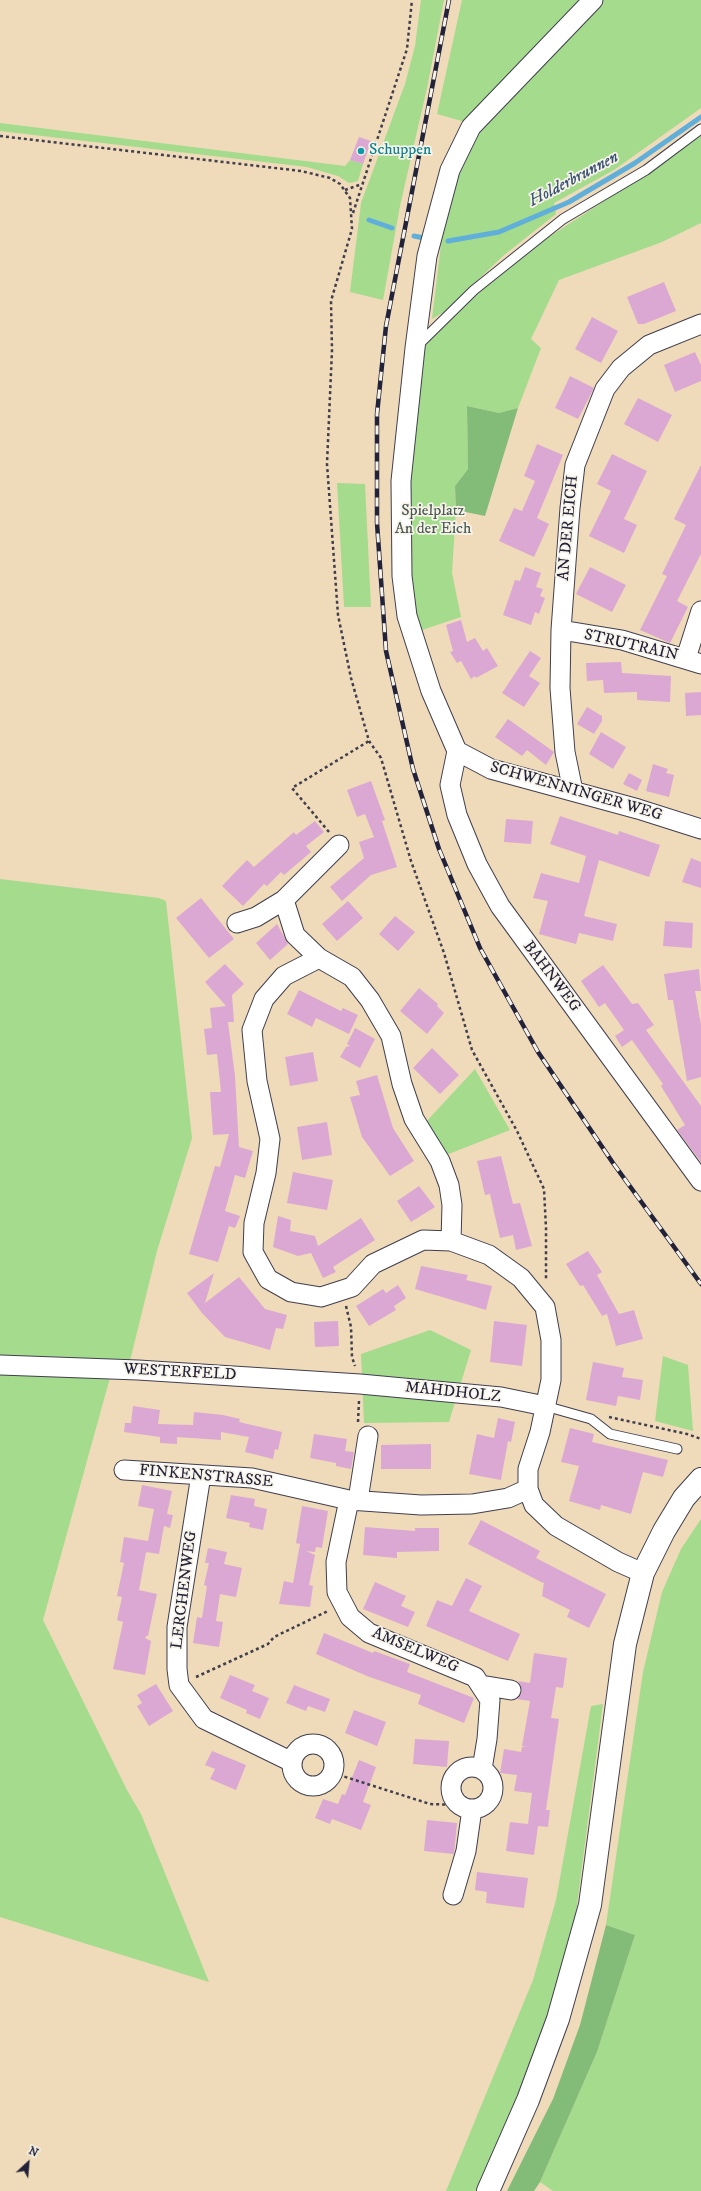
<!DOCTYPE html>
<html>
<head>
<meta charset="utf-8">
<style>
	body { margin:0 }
	#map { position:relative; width:701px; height:2191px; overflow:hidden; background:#efdbb9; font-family:"IM FELL DW Pica",serif }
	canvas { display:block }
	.north { position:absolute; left:8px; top:2143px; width:40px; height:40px; -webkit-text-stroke:3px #f7f3e8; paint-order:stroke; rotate:26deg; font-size:11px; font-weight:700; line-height:16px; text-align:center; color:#22223b }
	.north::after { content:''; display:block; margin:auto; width:14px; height:18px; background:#22223b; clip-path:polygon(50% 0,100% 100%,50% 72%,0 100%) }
</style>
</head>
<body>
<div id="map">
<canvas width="701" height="2191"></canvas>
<div class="north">N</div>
</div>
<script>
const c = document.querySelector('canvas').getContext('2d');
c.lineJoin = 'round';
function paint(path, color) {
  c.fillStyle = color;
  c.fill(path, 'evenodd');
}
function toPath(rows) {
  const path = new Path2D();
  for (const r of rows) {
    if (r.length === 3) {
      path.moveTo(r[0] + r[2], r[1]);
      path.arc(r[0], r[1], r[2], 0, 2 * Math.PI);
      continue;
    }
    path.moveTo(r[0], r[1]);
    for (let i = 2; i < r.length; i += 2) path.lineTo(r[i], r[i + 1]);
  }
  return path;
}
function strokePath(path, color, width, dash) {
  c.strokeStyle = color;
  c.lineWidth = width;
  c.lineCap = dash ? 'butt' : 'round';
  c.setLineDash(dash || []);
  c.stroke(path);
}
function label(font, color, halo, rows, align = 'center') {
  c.font = font + ' "IM FELL DW Pica",serif';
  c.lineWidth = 3.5;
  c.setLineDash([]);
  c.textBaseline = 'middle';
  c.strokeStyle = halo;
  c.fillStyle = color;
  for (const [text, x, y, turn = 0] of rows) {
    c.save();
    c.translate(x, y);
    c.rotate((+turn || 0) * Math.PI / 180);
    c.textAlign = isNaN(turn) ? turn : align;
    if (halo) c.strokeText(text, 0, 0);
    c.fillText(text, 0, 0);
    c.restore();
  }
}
paint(toPath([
	[421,0,444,0,427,88,400,206,383,300,350,292,361,203,405,84,415,46],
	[462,0,580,0,469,123,437,114],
	[603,0,701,0,701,108,614,170,554,203,556,214,504,255,444,312,432,319,442,236,455,183,462,160,478,128],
	[0,123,345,166,350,160,363,164,358,181,349,183,338,176,307,167,0,131],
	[701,135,701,223,662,242,559,280,531,339,541,348,518,408,499,413,467,406,468,469,455,486,456,510,452,573,461,617,419,631,412,603,408,543,414,392,422,345,493,280,541,242,632,183],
	[337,483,365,484,371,607,344,607],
	[0,879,159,898,166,901,192,1138,157,1251,129,1365,0,1360],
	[475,1069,510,1130,446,1155,424,1124],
	[430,1330,471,1350,449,1422,364,1423,361,1354],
	[663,1356,688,1365,693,1431,655,1421],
	[0,1369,111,1374,43,1620,127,1790,141,1814,209,1982,0,1917],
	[701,1519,701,2191,553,2191,540,2182,597,2052,635,1935,606,1925,643,1672,662,1592,681,1549],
	[603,1704,576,1913,554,2001,511,2118,481,2181,475,2191,446,2191,533,1980,556,1900,591,1706]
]), '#a4db8d');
paint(toPath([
	[467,406,499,413,518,408,485,516,456,510,455,486,468,469],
	[606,1925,635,1935,597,2052,540,2182,534,2191,507,2191,553,2099,580,2025]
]), '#83bb78');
strokePath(toPath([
	[369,220,392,228],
	[414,236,424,238],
	[448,241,499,232,569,202,635,163,701,117]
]), '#60afda', 5);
paint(toPath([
	[359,137,371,141,363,164,350,160],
	[664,282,676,311,644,324,638,324,627,297],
	[592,317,618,331,601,363,575,349],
	[695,352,701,365,701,381,675,392,664,365],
	[570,376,594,388,578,419,555,408],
	[638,398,672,415,658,442,624,424],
	[537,444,563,455,537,518,549,524,534,557,499,541,514,508,522,511,535,481,524,476],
	[612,454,647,471,624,519,637,525,624,553,589,536,611,491,597,484],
	[701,465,701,554,677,601,688,607,670,643,640,630,667,576,662,574,686,525,674,519],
	[525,567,541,573,536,587,543,589,540,596,545,598,539,614,535,612,531,625,503,615,515,580,520,581],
	[590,567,626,585,612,612,576,594],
	[461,620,467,642,475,638,483,651,487,648,498,666,476,678,475,676,471,679,461,661,457,663,450,652,453,651,446,625],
	[530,651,541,658,529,676,540,683,524,707,502,693],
	[621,662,622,673,671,676,670,702,637,700,637,692,604,693,603,680,587,681,586,663],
	[701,692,701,715,686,716,685,693],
	[587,707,602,716,602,721,594,734,577,724],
	[508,719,554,752,546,765,527,750,522,756,495,737],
	[601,732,626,747,613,769,589,754],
	[653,764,668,769,666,773,674,775,669,797,646,791],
	[629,773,642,780,637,791,623,784],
	[371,781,385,820,382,821,397,867,371,875,342,901,330,887,364,858,359,842,374,837,365,814,357,817,347,790],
	[560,816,618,835,619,831,660,845,649,877,599,860,584,916,617,924,613,941,579,933,576,944,539,934,548,901,533,898,541,873,579,883,586,856,550,844],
	[506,819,533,821,531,844,504,842],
	[315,821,324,832,306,846,311,852,284,875,281,872,267,886,264,884,243,906,222,886,247,860,254,867,294,832,296,835],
	[691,858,701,862,701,888,682,882],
	[201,898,234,939,209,958,176,918],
	[348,901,363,918,337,941,322,924],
	[395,916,415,932,398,951,379,934],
	[665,921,693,923,692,948,663,946],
	[277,924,288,944,270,960,256,943],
	[225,964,244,984,232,995,234,1022,228,1022,235,1076,239,1147,253,1151,245,1178,235,1175,225,1211,240,1216,235,1228,229,1226,218,1262,189,1254,215,1166,220,1167,229,1134,213,1135,210,1092,221,1092,217,1054,207,1055,204,1029,212,1028,210,1008,226,1006,205,982],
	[603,965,632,1004,638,1003,654,1025,646,1030,701,1106,701,1162,677,1130,685,1125,661,1086,663,1084,632,1040,622,1047,615,1036,624,1030,605,1003,599,1007,581,981],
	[699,969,701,991,695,991,701,1025,701,1077,687,1081,673,1000,668,1000,664,974],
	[419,988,438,1004,437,1006,444,1013,427,1034,400,1011],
	[299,990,341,1011,343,1008,358,1015,349,1034,316,1018,312,1027,287,1014],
	[355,1028,375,1039,360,1068,340,1057,346,1047,350,1046,347,1044],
	[432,1048,459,1075,440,1094,413,1068],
	[313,1052,318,1081,290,1086,285,1057],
	[377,1075,393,1128,414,1161,390,1176,362,1137,350,1097,360,1095,356,1081],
	[327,1122,332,1155,302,1160,297,1127],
	[501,1156,513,1204,520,1203,532,1246,516,1250,513,1235,500,1238,490,1194,485,1195,477,1161],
	[293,1172,333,1180,327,1210,287,1203],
	[419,1186,435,1207,411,1222,397,1201],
	[278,1216,291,1220,290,1231,315,1236,318,1246,361,1218,375,1240,333,1267,336,1272,323,1278,311,1253,298,1256,273,1247],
	[588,1251,602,1272,597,1275,619,1314,634,1310,643,1339,616,1346,607,1314,602,1316,583,1285,580,1286,566,1264],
	[421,1266,468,1275,466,1280,492,1286,486,1310,415,1289],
	[214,1273,205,1303,239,1277,265,1309,287,1315,283,1329,276,1328,270,1350,225,1337,202,1313,187,1293],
	[398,1285,406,1298,394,1306,396,1310,369,1326,356,1306,383,1289,386,1293],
	[338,1321,339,1346,315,1347,314,1322],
	[494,1321,527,1325,522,1366,490,1362],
	[593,1362,624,1368,622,1377,643,1380,640,1400,618,1396,616,1406,586,1400],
	[133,1406,160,1410,158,1424,193,1425,194,1412,223,1415,240,1419,239,1422,282,1432,278,1450,275,1449,273,1459,245,1452,249,1437,221,1432,221,1440,177,1437,177,1444,160,1443,160,1437,124,1432,125,1423,131,1423],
	[498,1418,515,1422,511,1442,508,1441,501,1480,469,1474,477,1434,494,1438],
	[570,1428,594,1434,592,1442,668,1460,663,1477,643,1472,631,1514,601,1505,600,1510,569,1501,579,1466,561,1462],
	[314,1434,347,1439,345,1451,354,1452,351,1469,336,1466,336,1463,310,1458],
	[431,1444,431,1469,381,1469,381,1445],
	[142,1485,172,1491,167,1514,173,1515,170,1528,164,1526,159,1554,146,1552,147,1547,139,1590,157,1594,148,1636,146,1636,145,1638,151,1641,145,1675,113,1669,123,1622,117,1620,122,1597,117,1596,124,1563,120,1562,124,1537,148,1541,154,1509,138,1506],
	[231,1495,255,1499,254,1506,267,1509,263,1530,249,1527,250,1523,226,1518],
	[302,1506,328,1511,322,1548,316,1547,315,1552,306,1551,315,1555,309,1585,313,1586,310,1607,279,1604,284,1581,293,1583,300,1544,296,1543],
	[481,1520,540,1551,536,1558,606,1594,589,1628,567,1617,570,1610,542,1596,544,1582,543,1583,468,1544],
	[365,1527,415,1531,415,1528,439,1528,439,1551,397,1552,397,1558,363,1555],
	[208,1548,227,1552,224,1564,242,1568,236,1597,220,1594,216,1621,223,1622,219,1647,193,1643,197,1617,202,1618,207,1586,204,1585,209,1563,205,1563],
	[466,1578,482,1586,469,1611,520,1634,508,1661,426,1626,437,1600,452,1606],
	[375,1582,406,1596,401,1606,415,1612,408,1627,363,1609],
	[324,1633,373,1653,374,1651,410,1664,407,1672,474,1698,464,1723,418,1704,421,1695,367,1676,316,1654],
	[534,1653,567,1658,563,1688,556,1687,551,1718,559,1719,546,1810,550,1810,548,1827,538,1826,534,1855,506,1851,510,1822,528,1824,532,1793,514,1791,517,1775,500,1773,504,1749,521,1752,522,1747,526,1747,522,1746,530,1701,517,1699,522,1691,518,1681,530,1683],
	[230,1675,255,1685,252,1691,269,1698,260,1719,246,1713,247,1710,220,1698],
	[156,1684,173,1711,149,1726,137,1706,142,1703,137,1695],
	[294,1685,330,1699,325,1712,308,1706,306,1711,286,1703],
	[354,1710,386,1722,377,1746,345,1733],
	[415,1739,449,1741,447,1767,413,1764],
	[212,1751,246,1765,236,1790,210,1779,215,1769,205,1765],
	[359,1760,376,1767,363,1802,371,1805,361,1830,332,1819,330,1824,315,1818,323,1799,338,1804,342,1794,345,1795],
	[427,1820,457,1823,454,1854,424,1851],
	[477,1872,528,1878,524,1908,486,1903,487,1892,475,1890]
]), '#dba8d3');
const lane = toPath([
	[417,346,474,290,563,219,646,170,701,129],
	[545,1406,591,1419,610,1434,677,1449]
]);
const street = toPath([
	[593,0,471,127,450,170,427,256,415,348,401,481,402,576,407,616,431,691,457,751,491,769,638,809,701,829],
	[561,630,622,640,701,664],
	[686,658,701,611],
	[457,751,450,785,457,815,477,864,500,906,701,1181],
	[573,791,565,752,560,688,561,630,570,508,575,465,605,389,621,368,649,345,701,324],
	[237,923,256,917,284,900],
	[319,958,295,935,284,900,339,845],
	[451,1241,452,1205,449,1185,440,1161,414,1119,402,1084,391,1036,370,1000,352,977,319,958,284,976,264,999,252,1030,257,1081,270,1139,266,1173,254,1223,253,1252,268,1279,291,1292,321,1297,352,1287,373,1264,423,1240,451,1241,489,1255,521,1278,545,1307,551,1340,551,1380,540,1432,528,1469,528,1489,534,1505,556,1526,618,1562,643,1573],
	[0,1365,138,1370,360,1384,501,1397,545,1406],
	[124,1470,252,1478,349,1500,421,1505,472,1504,508,1498,528,1489],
	[201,1475,177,1627,177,1669,179,1685,204,1719,292,1762],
	[349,1500,336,1562,337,1592,350,1617,369,1633,475,1677,490,1700,487,1739,482,1769],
	[358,1500,368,1436],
	[481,1685,511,1690],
	[313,1765,21],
	[472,1788,21],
	[453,1895,466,1851,472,1809]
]);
const secondary = toPath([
	[488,2191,528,2100,558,2019,590,1905,625,1644,643,1573,664,1531,684,1498,701,1479]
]);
strokePath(lane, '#413e4e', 11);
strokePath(street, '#413e4e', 21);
strokePath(secondary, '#413e4e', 24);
strokePath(toPath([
	[0,136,301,171,330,178,340,184,350,198,352,229,331,301,332,350,327,464,338,615,351,678,369,741,381,758,411,861,444,953,472,1050,517,1131,544,1189,546,1228,546,1281],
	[345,190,362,184],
	[353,213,407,49,412,0],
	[329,832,292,788,369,741],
	[346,1306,351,1327,352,1357,355,1366],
	[609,1417,687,1434,701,1439],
	[358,1422,359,1401],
	[196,1677,268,1644,274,1637,328,1611],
	[333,1773,430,1804,455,1805]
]), '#413e4e', 2.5, [3, 3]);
strokePath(lane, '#fff', 9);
strokePath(street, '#fff', 19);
strokePath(secondary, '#fff', 22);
const rail = toPath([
	[449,0,386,326,377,414,377,523,386,651,413,769,439,849,480,948,538,1052,613,1163,701,1284]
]);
strokePath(rail, '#22223b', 4.5);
strokePath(rail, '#f7f3e8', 3, [9]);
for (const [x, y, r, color] of [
	[361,151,4,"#0f9aa8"]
]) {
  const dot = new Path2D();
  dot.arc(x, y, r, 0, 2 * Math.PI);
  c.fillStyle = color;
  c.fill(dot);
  strokePath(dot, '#f7f3e8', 1.5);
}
label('16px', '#0d838f', '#f7f3e8', [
	["Schuppen",369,151]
], 'left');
label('16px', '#495a54', '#f7f3e8', [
	["Spielplatz",433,512],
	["An der Eich",433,530]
]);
label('16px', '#22223b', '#f7f3e8', [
	["AN DER EICH",569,528,-85],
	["STRUTRAIN",631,646,13],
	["SCHWENNINGER WEG",576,792,16],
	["BAHNWEG",551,977,53],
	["WESTERFELD",180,1373,3],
	["MAHDHOLZ",453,1393,6],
	["FINKENSTRASSE",206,1477,5],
	["LERCHENWEG",185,1590,-83],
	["AMSELWEG",415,1651,23]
]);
label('italic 17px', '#385373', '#f7f3e8', [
	["Holderbrunnen",574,180,-28]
]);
</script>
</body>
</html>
